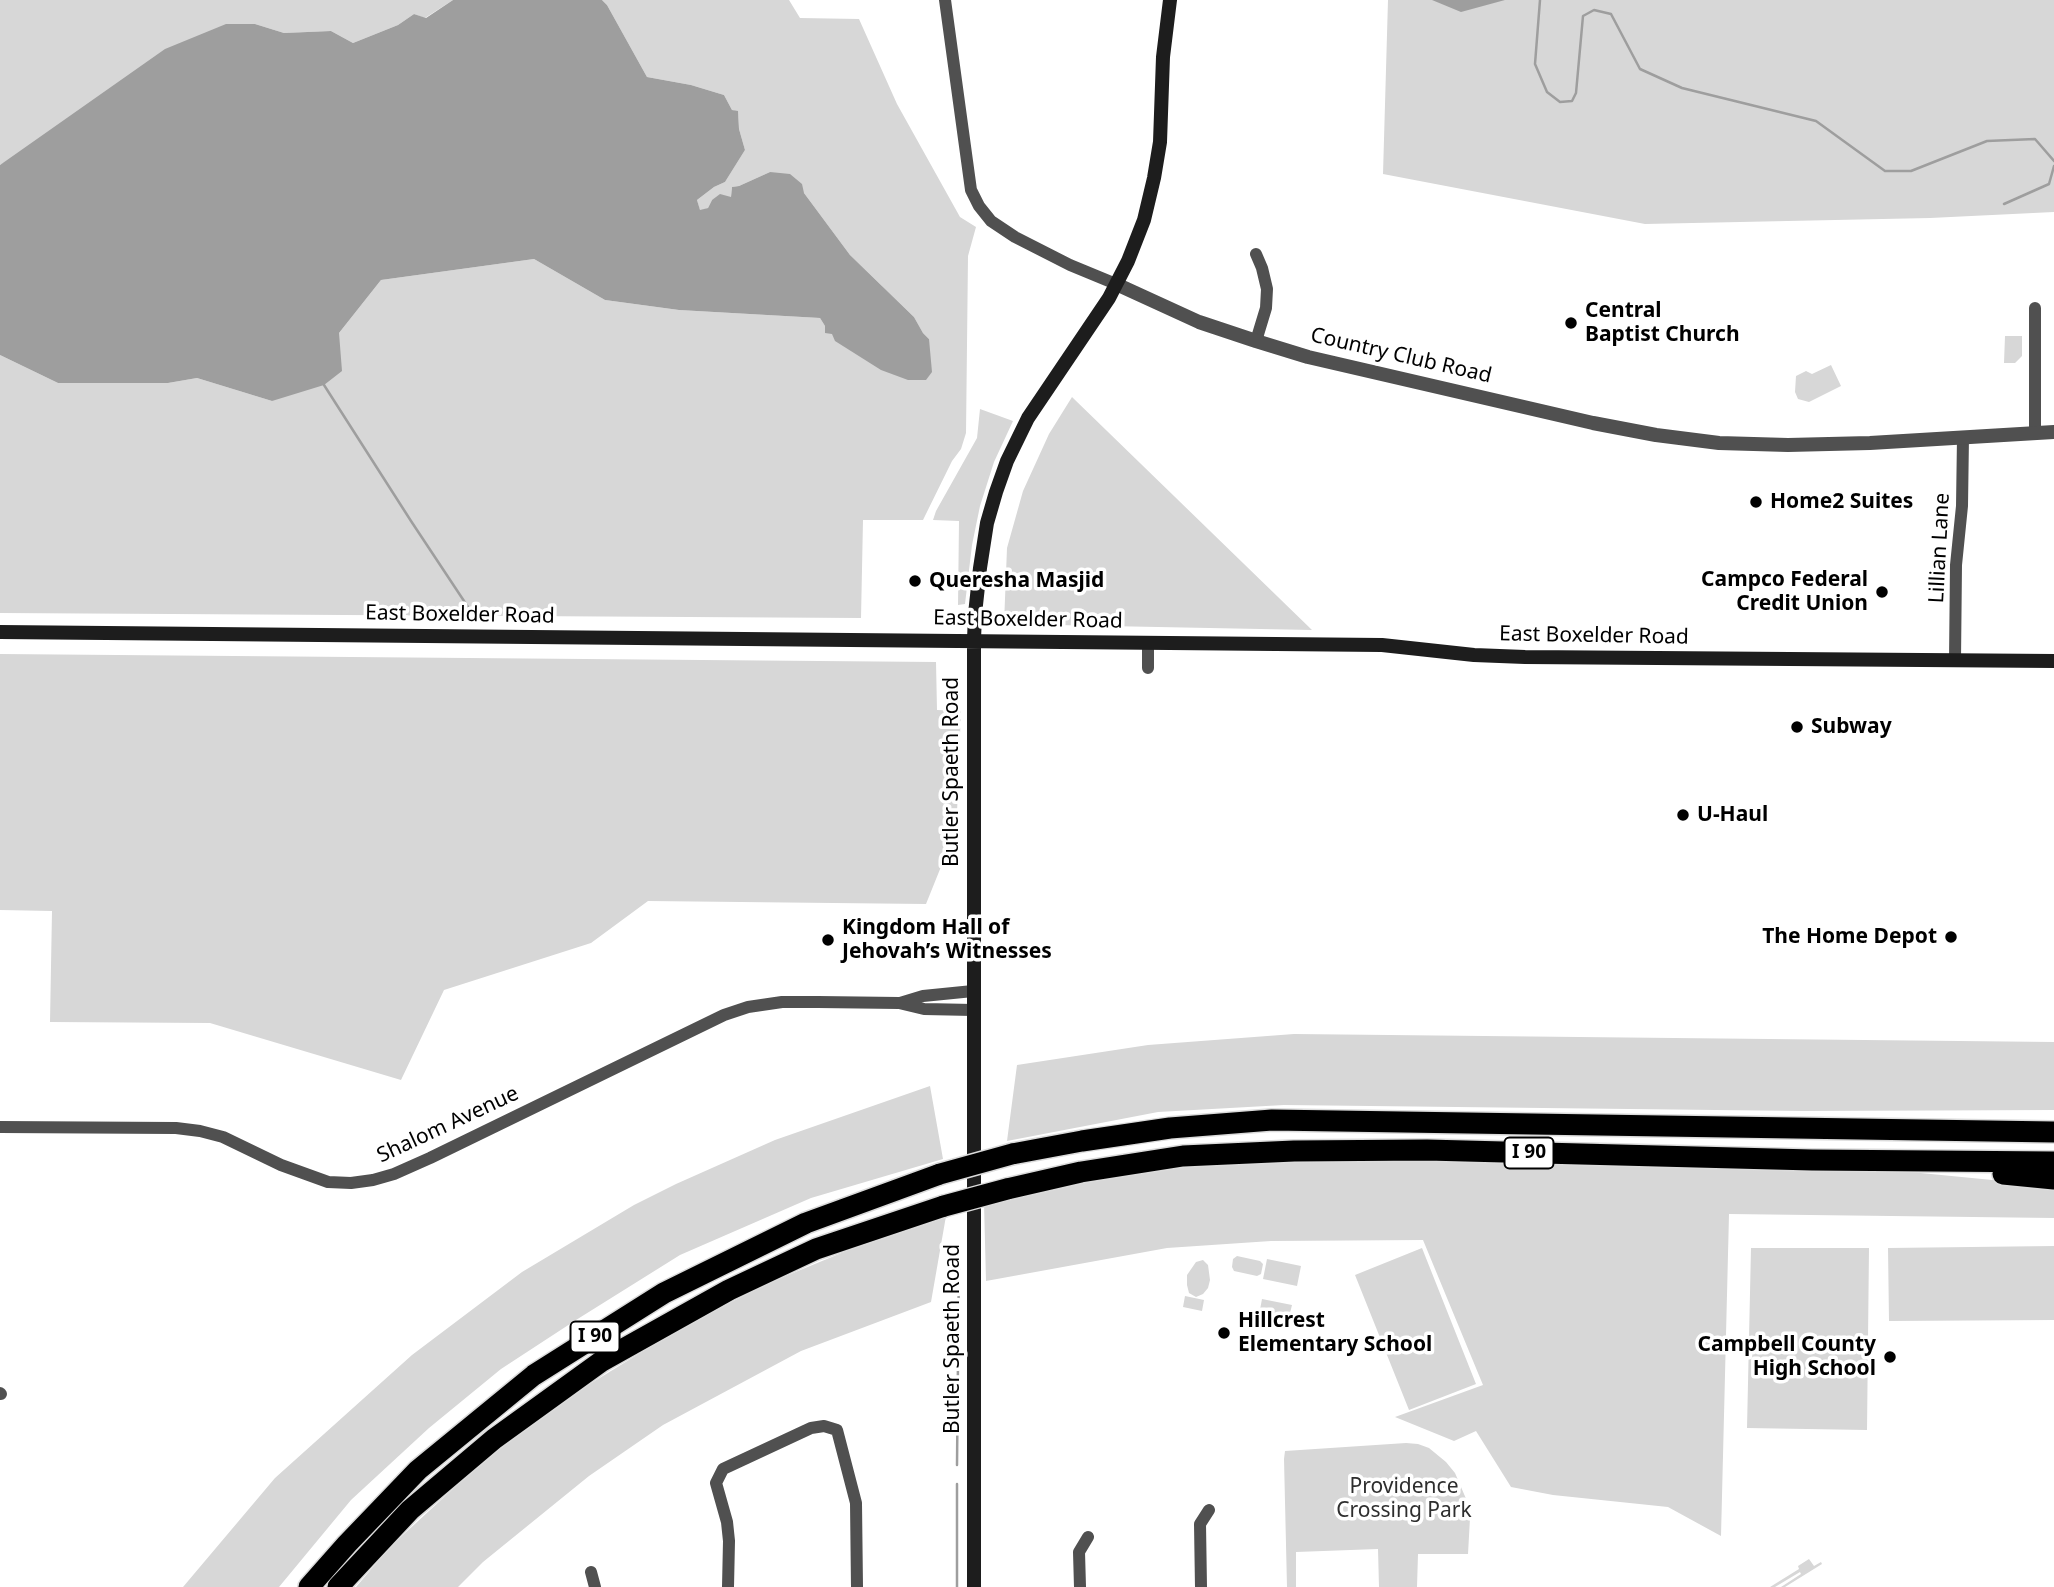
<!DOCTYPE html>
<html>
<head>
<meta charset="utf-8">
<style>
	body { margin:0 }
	canvas { display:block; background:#fff }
</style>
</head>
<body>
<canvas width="2054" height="1587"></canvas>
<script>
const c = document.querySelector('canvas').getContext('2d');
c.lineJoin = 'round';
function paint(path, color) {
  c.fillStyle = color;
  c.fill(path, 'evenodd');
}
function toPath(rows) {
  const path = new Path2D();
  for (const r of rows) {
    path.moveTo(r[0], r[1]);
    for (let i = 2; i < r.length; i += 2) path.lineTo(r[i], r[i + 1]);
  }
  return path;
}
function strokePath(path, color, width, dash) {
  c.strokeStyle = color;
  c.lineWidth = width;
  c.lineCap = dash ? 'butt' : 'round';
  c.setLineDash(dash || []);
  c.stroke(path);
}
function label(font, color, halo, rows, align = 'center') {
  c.font = font + ' "Noto Sans",sans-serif';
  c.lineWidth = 7;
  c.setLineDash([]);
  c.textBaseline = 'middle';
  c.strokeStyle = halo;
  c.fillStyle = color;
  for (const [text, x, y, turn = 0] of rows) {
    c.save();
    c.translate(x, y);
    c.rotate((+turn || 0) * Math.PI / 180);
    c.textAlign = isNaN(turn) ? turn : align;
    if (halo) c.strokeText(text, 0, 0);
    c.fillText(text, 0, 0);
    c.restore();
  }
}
paint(toPath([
	[0,0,453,0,425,18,414,14,398,25,353,43,331,31,284,33,255,24,0,165],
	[602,0,789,0,800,18,859,19,897,104,960,217,976,227,968,256,966,433,961,449,952,461,923,520,863,520,861,618,0,613,0,355,58,383,168,383,197,378,272,401,339,333,381,280,534,259,605,300,679,310,820,318,825,326,929,339,923,333,914,317,850,255,804,193,770,172,739,186,732,187,731,197,712,200,708,208,700,211,697,200,714,187,725,182,745,150,739,129,738,112,732,110,724,95,691,85,647,77,607,5],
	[1388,0,2054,0,2054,212,1930,218,1645,224,1383,174],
	[2005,336,2022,336,2022,356,2015,363,2004,363],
	[1831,365,1841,386,1809,402,1798,399,1795,392,1796,376,1806,371,1812,374],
	[1072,397,1312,630,1004,624,1007,548,1023,491,1049,434],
	[980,409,1013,421,994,462,980,506,972,545,965,604,958,605,959,521,933,520,936,511,977,438],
	[0,654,936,662,937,710,961,711,957,813,959,822,926,904,648,901,591,943,444,990,401,1080,210,1023,50,1022,52,911,0,910],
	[1294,1034,2054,1042,2054,1110,1802,1111,1284,1105,1158,1112,1007,1141,1017,1065,1148,1045],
	[930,1086,943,1159,811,1198,680,1255,576,1320,501,1369,429,1428,351,1500,279,1587,183,1587,275,1478,412,1355,522,1272,634,1205,676,1184,775,1140],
	[1308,1159,1859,1167,2054,1186,2054,1218,1729,1214,1721,1536,1668,1507,1553,1495,1511,1487,1476,1431,1454,1441,1395,1417,1483,1385,1423,1240,1271,1241,1167,1248,986,1281,984,1203,1082,1180,1186,1166],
	[946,1216,931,1302,801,1351,663,1425,589,1476,483,1562,458,1587,356,1587,390,1547,482,1462,585,1387,684,1326,769,1283,851,1249],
	[2054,1246,2054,1320,1889,1321,1888,1248],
	[1422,1248,1476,1384,1409,1410,1355,1275],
	[1751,1248,1869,1248,1867,1430,1747,1428],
	[1237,1256,1260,1261,1263,1264,1261,1274,1257,1276,1234,1271,1232,1267,1233,1259],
	[1267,1259,1301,1266,1297,1286,1263,1279],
	[1203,1260,1208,1265,1210,1280,1208,1288,1203,1294,1196,1297,1189,1293,1187,1285,1187,1275,1196,1262],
	[1185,1296,1204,1300,1202,1311,1183,1307],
	[1262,1299,1292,1305,1288,1321,1285,1324,1261,1319,1259,1315],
	[1406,1443,1418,1444,1429,1448,1446,1462,1455,1473,1467,1501,1470,1518,1468,1554,1418,1554,1417,1587,1379,1587,1378,1549,1296,1552,1296,1587,1287,1587,1284,1459,1285,1451],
	[1809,1559,1814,1566,1821,1562,1822,1564,1785,1587,1781,1587,1801,1574,1800,1572,1775,1587,1770,1587,1799,1569,1798,1566]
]), '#d7d7d7');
paint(toPath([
	[453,0,602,0,607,5,647,77,691,85,724,95,732,110,738,111,739,129,745,150,725,182,714,187,697,200,700,210,708,208,712,200,720,194,731,197,732,187,739,186,770,172,790,174,802,184,804,193,850,255,914,317,923,333,929,339,932,372,926,380,908,380,881,370,835,341,832,334,825,333,825,326,820,318,679,310,605,300,534,259,381,280,339,333,342,371,324,385,272,401,197,378,168,383,58,383,0,355,0,165,165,49,226,24,255,24,284,33,331,31,353,43,398,25,414,14,426,18],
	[1432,0,1505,0,1461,12]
]), '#9e9e9e');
strokePath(toPath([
	[1540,0,1535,64,1547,92,1560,102,1572,101,1576,93,1583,16,1594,10,1611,14,1640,69,1682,88,1816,121,1885,171,1911,171,1987,141,2035,139,2054,161],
	[2004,204,2049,184,2054,166],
	[324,385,411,521,468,607],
	[957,1465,959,1258],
	[957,1484,957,1587]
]), '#9e9e9e', 2.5);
const motorway = toPath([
	[1012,1154,1082,1141,1170,1128,1272,1120,2054,1132],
	[2003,1174,2054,1179],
	[1007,1189,1081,1172,1183,1156,1294,1151,1427,1150,1812,1160,2054,1162],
	[309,1587,347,1544,418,1470,534,1375,664,1293,806,1223,940,1174],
	[338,1587,410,1510,494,1439,602,1361,729,1290,816,1249,944,1206]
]);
strokePath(motorway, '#dbdbdb', 24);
strokePath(toPath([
	[945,0,971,190,979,206,991,221,1015,237,1070,265,1116,284],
	[1256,254,1262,268,1267,289,1266,308,1256,341],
	[2035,433,2035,308],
	[1148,643,1148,668],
	[1955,660,1956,565,1962,506,1963,437],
	[900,1003,923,996,973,991],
	[0,1127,176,1128,200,1131,223,1137,281,1165,328,1182,351,1183,373,1180,394,1174,430,1158,724,1015,748,1007,782,1002,818,1002,899,1003,924,1009,973,1010],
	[0,1393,1,1394],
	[591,1572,595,1587],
	[728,1587,729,1541,727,1522,716,1483,723,1469,811,1428,824,1426,837,1430,856,1503,857,1587],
	[1080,1587,1079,1552,1088,1537],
	[1201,1587,1200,1524,1209,1510]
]), '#505050', 12);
strokePath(toPath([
	[1116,284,1199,322,1256,341,1308,357,1593,423,1656,435,1719,443,1788,445,1870,443,2054,432]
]), '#505050', 14);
strokePath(toPath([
	[0,632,1382,645,1474,655,1525,657,2054,661],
	[974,1587,974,640,975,614,980,568,987,523,996,492,1007,461,1028,418,1109,298,1128,261,1144,220,1154,178,1160,142,1163,57,1170,0]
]), '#1d1d1d', 14);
strokePath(motorway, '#000', 21);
const motorwayBridge = toPath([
	[940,1174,1012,1154],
	[944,1206,1007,1189]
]);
strokePath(motorwayBridge, '#dbdbdb', 24, []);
strokePath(motorwayBridge, '#000', 21);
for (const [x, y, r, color] of [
	[1571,323,7,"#000"],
	[1756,502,7,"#000"],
	[915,581,7,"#000"],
	[1882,592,7,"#000"],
	[1797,727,7,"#000"],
	[1683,815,7,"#000"],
	[1951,937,7,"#000"],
	[828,940,7,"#000"],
	[1224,1333,7,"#000"],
	[1890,1357,7,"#000"]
]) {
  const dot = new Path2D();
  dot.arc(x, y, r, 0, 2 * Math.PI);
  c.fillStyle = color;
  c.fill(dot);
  strokePath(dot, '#fff', 2.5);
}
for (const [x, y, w] of [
	[1529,1153,49],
	[595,1337,49]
]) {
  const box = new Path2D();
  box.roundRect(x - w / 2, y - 15.5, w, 31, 5);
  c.fillStyle = '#fff';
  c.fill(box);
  strokePath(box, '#000', 2);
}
label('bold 19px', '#000', null, [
	["I 90",1529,1153],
	["I 90",595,1337]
]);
label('bold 21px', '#000', '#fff', [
	["Central",1585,311],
	["Baptist Church",1585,335],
	["Home2 Suites",1770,502],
	["Campco Federal",1868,580,"right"],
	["Credit Union",1868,604,"right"],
	["Queresha Masjid",929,581],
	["Subway",1811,727],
	["U-Haul",1697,815],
	["Kingdom Hall of",842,928],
	["Jehovah’s Witnesses",842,952],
	["The Home Depot",1937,937,"right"],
	["Hillcrest",1238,1321],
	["Elementary School",1238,1345],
	["Campbell County",1876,1345,"right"],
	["High School",1876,1369,"right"]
], 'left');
label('21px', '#000', '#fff', [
	["Country Club Road",1401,356,13],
	["Lillian Lane",1940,548,-87],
	["East Boxelder Road",460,615,1],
	["East Boxelder Road",1028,620,1],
	["East Boxelder Road",1594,636,1],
	["Butler Spaeth Road",952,772,-90],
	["Shalom Avenue",448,1125,-25],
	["Butler Spaeth Road",953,1339,-90]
]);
label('21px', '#2e2e2e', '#fff', [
	["Providence",1404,1487],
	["Crossing Park",1404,1511]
]);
</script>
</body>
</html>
